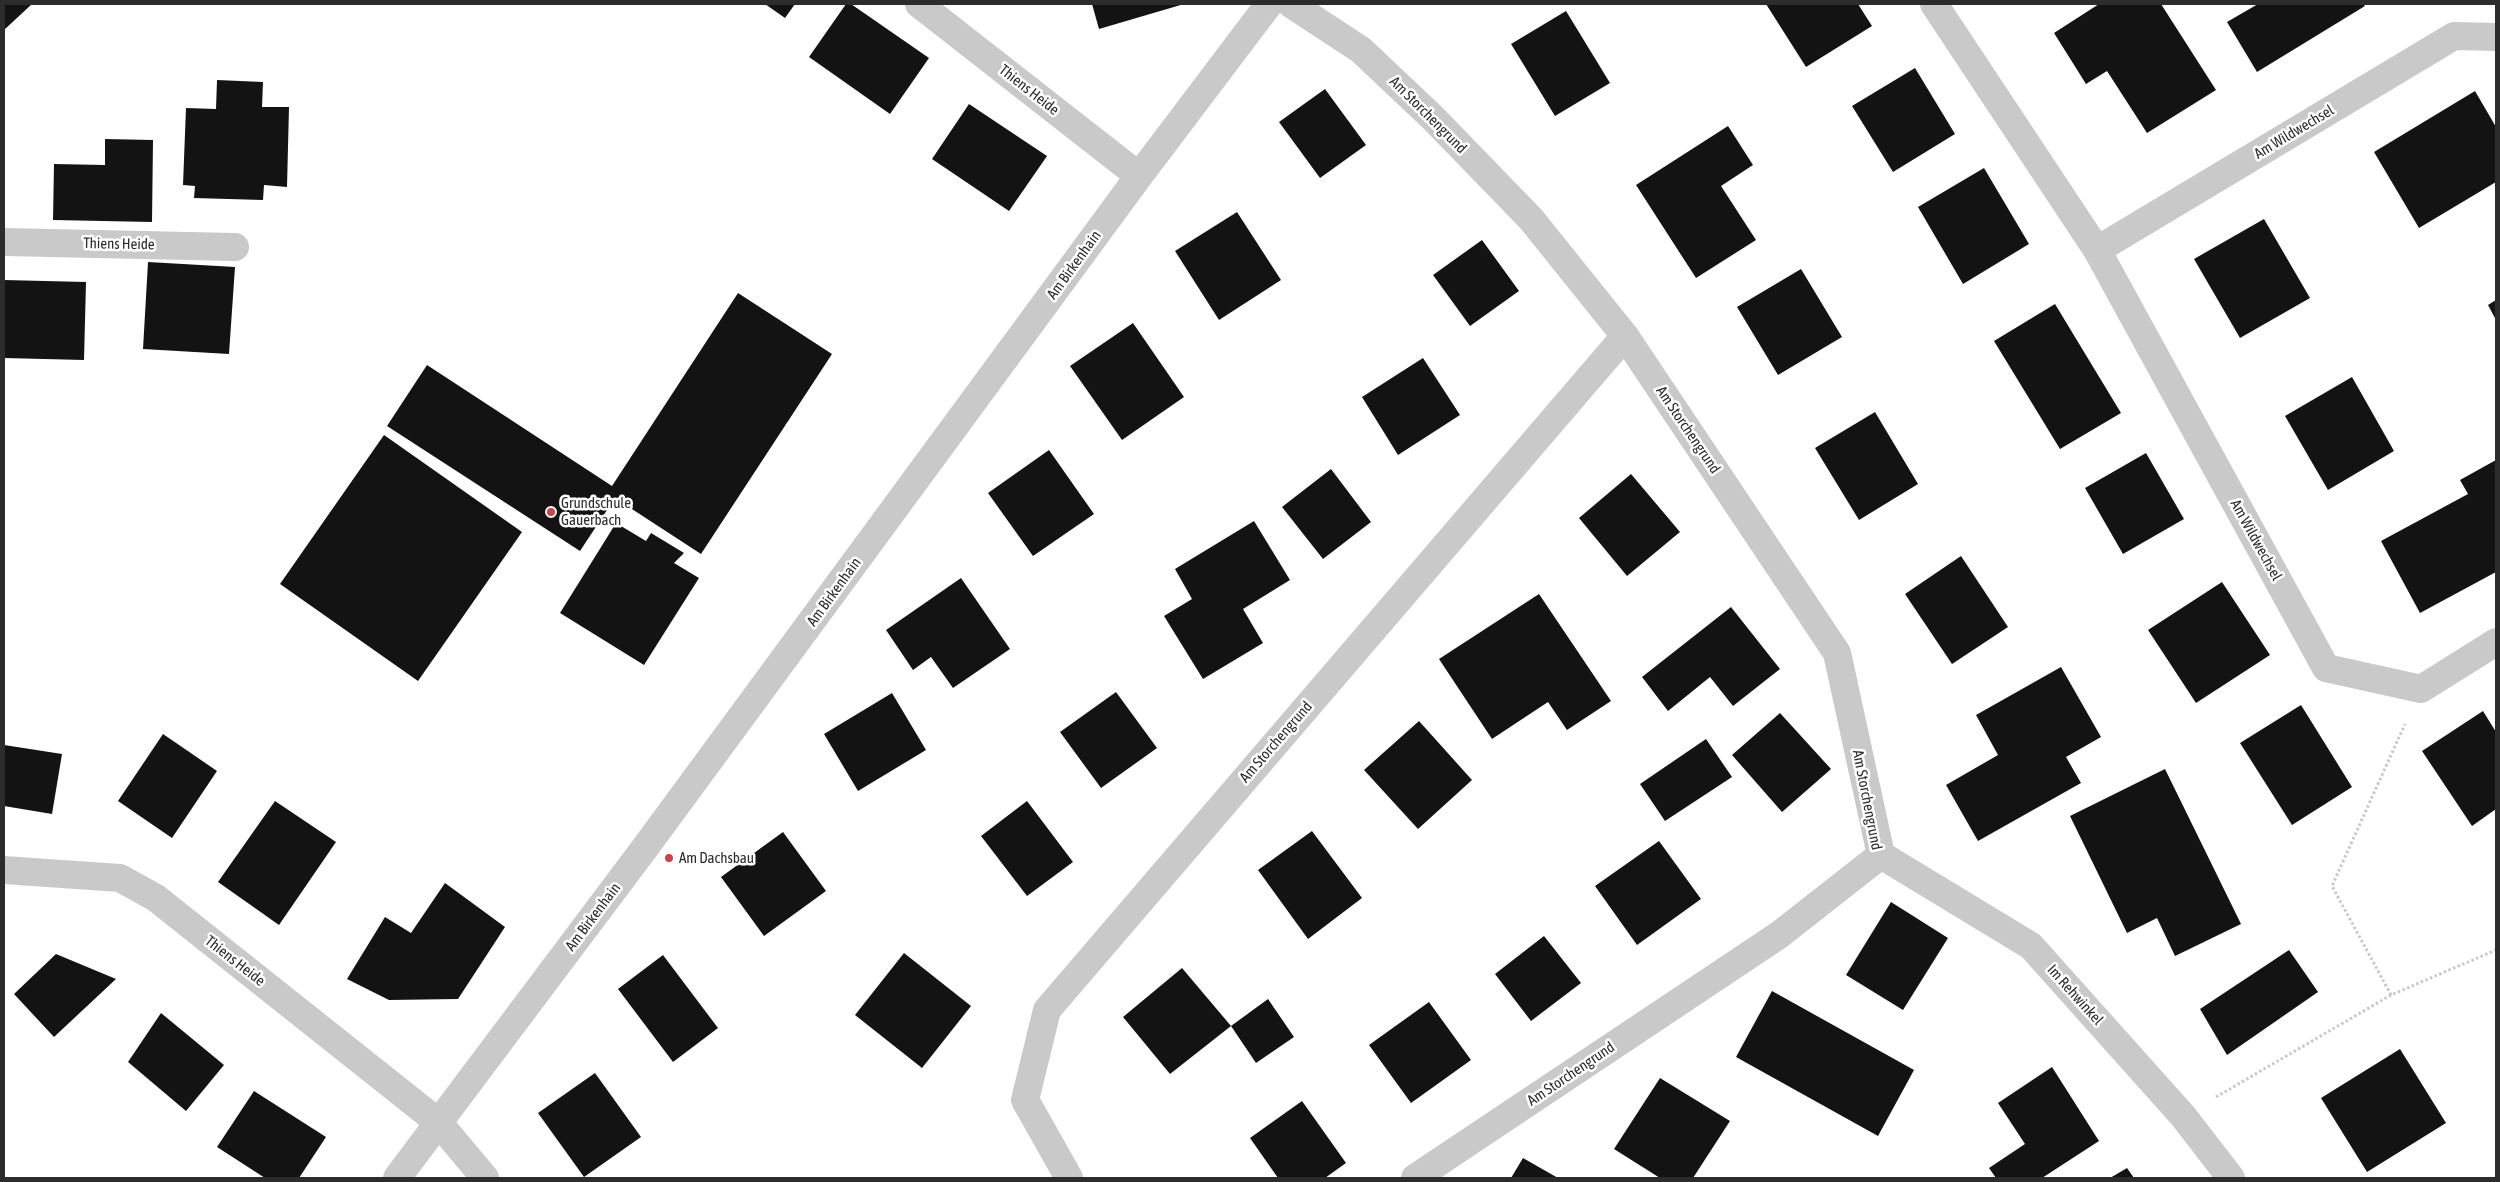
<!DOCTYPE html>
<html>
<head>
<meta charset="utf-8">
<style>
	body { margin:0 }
	#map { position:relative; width:2500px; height:1182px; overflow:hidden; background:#fff; font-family:"Asap Condensed",sans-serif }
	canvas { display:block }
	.frame { position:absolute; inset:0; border:5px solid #2c2c2c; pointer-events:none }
</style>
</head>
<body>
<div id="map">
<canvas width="2500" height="1182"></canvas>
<div class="frame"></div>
</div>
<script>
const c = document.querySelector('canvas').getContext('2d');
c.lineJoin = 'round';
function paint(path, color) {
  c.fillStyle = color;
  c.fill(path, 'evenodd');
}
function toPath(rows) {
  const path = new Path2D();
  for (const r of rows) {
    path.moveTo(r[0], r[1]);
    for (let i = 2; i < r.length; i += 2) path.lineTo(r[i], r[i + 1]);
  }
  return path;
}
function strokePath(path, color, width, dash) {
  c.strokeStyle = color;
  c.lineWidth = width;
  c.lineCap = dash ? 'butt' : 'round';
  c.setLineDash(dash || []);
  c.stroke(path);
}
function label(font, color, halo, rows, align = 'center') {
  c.font = font + ' "Asap Condensed",sans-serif';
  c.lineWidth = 5;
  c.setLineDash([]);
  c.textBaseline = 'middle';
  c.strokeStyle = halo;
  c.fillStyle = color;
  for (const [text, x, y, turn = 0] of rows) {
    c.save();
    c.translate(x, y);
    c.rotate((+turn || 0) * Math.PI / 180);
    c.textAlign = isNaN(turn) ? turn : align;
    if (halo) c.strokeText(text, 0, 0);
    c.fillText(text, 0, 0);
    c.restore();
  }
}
paint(toPath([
	[4,4,32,4,4,30],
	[765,4,795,4,785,18],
	[846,4,851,4,929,58,890,114,809,57],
	[1092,4,1184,4,1099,29],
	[1766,4,1858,4,1872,26,1806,67],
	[2099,4,2161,4,2216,90,2147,133,2107,71,2086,84,2054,33],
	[2258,4,2363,4,2365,6,2257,72,2227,22],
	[1566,11,1610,83,1555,116,1511,44],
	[1915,68,1955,134,1893,172,1852,106],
	[217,80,263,82,262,107,289,107,287,187,264,185,263,200,194,198,195,186,183,185,186,108,216,109],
	[1325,89,1366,145,1320,178,1279,122],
	[2475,91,2496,127,2496,182,2419,228,2374,152],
	[969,104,1047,156,1009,211,932,159],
	[1728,126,1753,165,1721,186,1756,240,1696,278,1636,185],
	[105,139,153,140,152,222,53,220,54,164,105,165],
	[1984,168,2029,244,1963,284,1918,207],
	[1237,212,1281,280,1219,320,1175,251],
	[2264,219,2310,298,2240,338,2194,259],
	[1482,240,1519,291,1470,326,1433,275],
	[148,262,235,267,229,354,143,349],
	[1801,269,1842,337,1778,375,1737,307],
	[4,280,86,282,84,360,4,358],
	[738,293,832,354,701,554,615,498,580,551,387,426,427,365,612,486],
	[2496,300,2496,320,2488,305],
	[2055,304,2121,413,2060,449,1994,341],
	[1133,323,1184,397,1122,440,1070,366],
	[1423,358,1460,415,1398,455,1362,397],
	[2352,377,2394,451,2328,490,2285,416],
	[1875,412,1918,484,1859,520,1815,448],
	[384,435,522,532,418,681,280,584],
	[1049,450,1094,514,1033,556,988,493],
	[2146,453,2184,519,2123,554,2085,488],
	[2496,460,2496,572,2420,613,2381,541,2468,494,2460,480],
	[1331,469,1371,522,1323,559,1282,507],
	[1631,474,1680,532,1627,576,1579,518],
	[1254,521,1290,580,1243,609,1263,643,1203,679,1164,616,1192,599,1175,569],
	[616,523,646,541,651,533,684,553,674,563,699,578,644,665,560,613],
	[1961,556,2008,627,1952,664,1905,594],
	[961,578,1010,649,953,688,931,657,913,670,886,630],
	[2222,582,2270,655,2196,703,2148,630],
	[1539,594,1611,701,1567,730,1548,702,1492,739,1439,659],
	[1731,607,1780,669,1733,706,1710,677,1668,711,1642,677],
	[2061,667,2101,737,2066,757,2081,783,1978,841,1946,785,1998,755,1976,715],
	[1116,692,1157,748,1101,788,1060,732],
	[892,693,926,750,858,791,824,734],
	[2301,705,2352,787,2292,825,2240,743],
	[2483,711,2496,732,2496,809,2472,826,2422,751],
	[1780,713,1831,769,1782,812,1732,755],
	[1419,721,1472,780,1418,829,1364,770],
	[163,734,217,771,172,838,118,801],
	[1706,739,1732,777,1665,821,1640,784],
	[4,745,62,754,52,814,4,806],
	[2165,769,2241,924,2175,956,2157,918,2127,933,2070,816],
	[275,801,336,842,279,925,218,882],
	[1027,801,1073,862,1027,896,981,836],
	[1312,831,1362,898,1308,939,1258,870],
	[783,832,826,891,764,936,721,877],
	[1659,841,1701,899,1637,945,1595,886],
	[445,883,505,927,458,999,389,1000,347,979,385,917,411,933],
	[1891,902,1948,938,1903,1010,1846,975],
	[1544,936,1581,983,1531,1021,1495,974],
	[2289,950,2318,992,2227,1055,2200,1009],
	[904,953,971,1006,922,1068,855,1015],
	[56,954,116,979,54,1037,14,994],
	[663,955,718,1028,673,1062,618,989],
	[1182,968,1231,1026,1170,1074,1123,1017],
	[1772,991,1914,1070,1878,1136,1736,1057],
	[1268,999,1294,1037,1256,1063,1231,1026],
	[1429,1002,1471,1060,1411,1103,1369,1045],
	[161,1013,224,1065,186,1111,128,1062],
	[2400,1049,2446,1123,2367,1172,2321,1098],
	[2052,1067,2099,1141,2042,1178,1996,1178,1989,1168,2025,1144,1998,1103],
	[595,1073,641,1137,584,1177,538,1113],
	[1660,1078,1730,1121,1693,1178,1660,1178,1614,1149],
	[254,1091,326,1137,299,1178,265,1178,217,1147],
	[1302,1101,1346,1163,1325,1178,1278,1178,1250,1138],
	[1523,1158,1558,1178,1511,1178],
	[2127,1168,2134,1178,2110,1178]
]), '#131313');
strokePath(toPath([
	[2391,995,2332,886,2405,724],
	[2216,1097,2391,995,2496,950]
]), '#c9c9c9', 3, [2.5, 2.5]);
strokePath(toPath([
	[919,4,1139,176],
	[1291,4,1361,50,1433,118,1531,219,1625,336,1837,653,1881,855],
	[1934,4,2097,250,2326,668,2421,689,2496,642],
	[4,242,235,247],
	[2097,250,2454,36,2496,37],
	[1881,855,2031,946,2183,1116,2231,1178],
	[4,870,120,878,156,898,438,1122,485,1178],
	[397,1178,647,845,1139,176,1269,4],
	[1069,1178,1025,1100,1047,1010,1625,336],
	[1415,1178,1779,935,1881,855]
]), '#c9c9c9', 28);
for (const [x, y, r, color] of [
	[551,512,5,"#d04246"],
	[669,858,5,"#d04246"]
]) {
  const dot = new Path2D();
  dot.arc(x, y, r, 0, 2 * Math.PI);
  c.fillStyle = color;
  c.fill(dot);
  strokePath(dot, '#fff', 2);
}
label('15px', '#2c2c2c', '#fff', [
	["Thiens Heide",1029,90,38],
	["Am Storchengrund",1428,115,45],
	["Am Wildwechsel",2294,132,-31],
	["Thiens Heide",119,244,1],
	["Am Birkenhain",1074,265,-54],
	["Am Storchengrund",1688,430,56],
	["Am Wildwechsel",2256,540,61],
	["Am Birkenhain",834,592,-54],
	["Am Storchengrund",1276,742,-49],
	["Am Storchengrund",1867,800,79],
	["Am Birkenhain",593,917,-53],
	["Thiens Heide",235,961,38],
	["Im Rehwinkel",2075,995,48],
	["Am Storchengrund",1571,1074,-34]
]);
label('15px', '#2c2c2c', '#fff', [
	["Grundschule",561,503],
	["Gauerbach",561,520],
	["Am Dachsbau",679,858]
], 'left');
</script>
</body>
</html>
